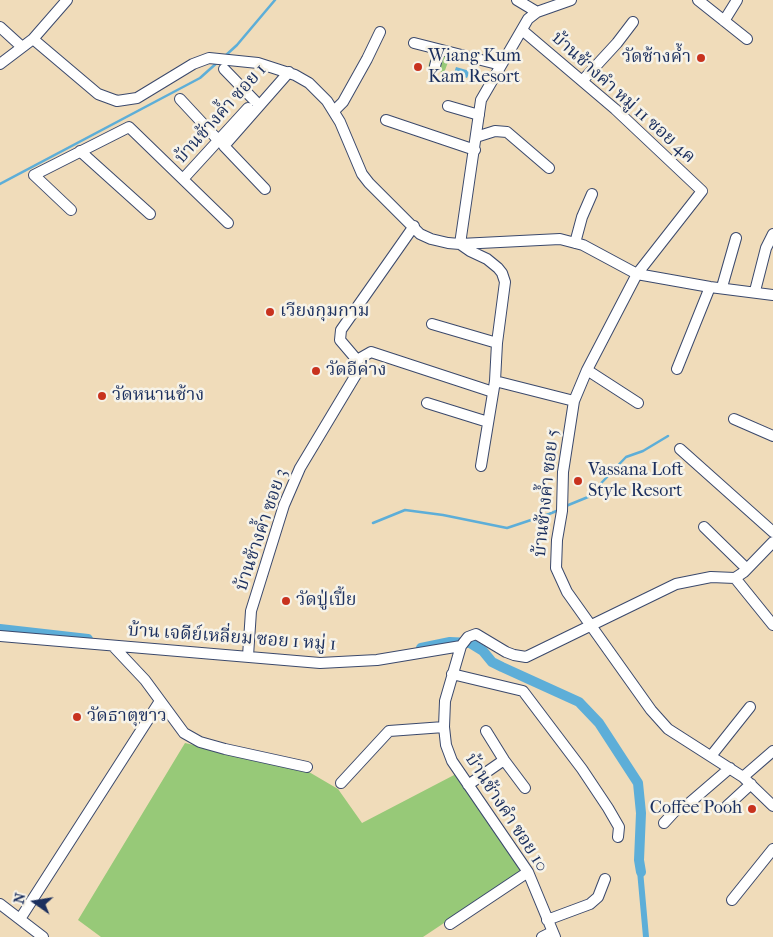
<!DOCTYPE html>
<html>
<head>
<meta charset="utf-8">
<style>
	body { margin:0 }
	#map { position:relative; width:773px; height:937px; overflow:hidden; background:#f0dcba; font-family:"IM FELL French Canon",serif }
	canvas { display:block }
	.north { position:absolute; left:10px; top:877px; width:50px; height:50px; -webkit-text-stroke:4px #f7f3e8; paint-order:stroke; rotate:283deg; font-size:14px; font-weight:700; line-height:20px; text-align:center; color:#1b2f5e }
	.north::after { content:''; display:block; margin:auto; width:18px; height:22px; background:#1b2f5e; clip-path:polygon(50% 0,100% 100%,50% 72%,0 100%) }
</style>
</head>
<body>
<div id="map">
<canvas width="773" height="937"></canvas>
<div class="north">N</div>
</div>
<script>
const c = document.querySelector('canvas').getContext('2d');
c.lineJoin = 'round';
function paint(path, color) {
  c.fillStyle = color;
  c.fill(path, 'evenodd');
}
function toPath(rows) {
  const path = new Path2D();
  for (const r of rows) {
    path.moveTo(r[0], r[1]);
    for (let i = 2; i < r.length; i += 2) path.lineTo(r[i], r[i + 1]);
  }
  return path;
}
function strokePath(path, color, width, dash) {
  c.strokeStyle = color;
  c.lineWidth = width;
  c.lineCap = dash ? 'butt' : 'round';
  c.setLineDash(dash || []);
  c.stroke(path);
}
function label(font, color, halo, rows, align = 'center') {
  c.font = font + ' "IM FELL French Canon","Noto Serif Thai",serif';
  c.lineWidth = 5;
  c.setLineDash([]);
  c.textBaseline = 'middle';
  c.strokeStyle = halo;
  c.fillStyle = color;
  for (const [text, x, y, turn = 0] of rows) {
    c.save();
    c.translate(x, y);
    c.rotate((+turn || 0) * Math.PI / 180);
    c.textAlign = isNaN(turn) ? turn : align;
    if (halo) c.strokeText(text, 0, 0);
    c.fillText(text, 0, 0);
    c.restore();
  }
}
paint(toPath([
	[439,51,451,54,444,73,428,68,430,60,437,58],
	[185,743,309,772,338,789,362,823,456,774,522,871,423,937,101,937,78,920]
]), '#97c978');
paint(toPath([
	[456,67,470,71,467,78,454,73],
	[642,859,649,937,643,937,636,860]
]), '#5daed8');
strokePath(toPath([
	[225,56,237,45,275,0],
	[0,184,200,78,219,61],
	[566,506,588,497,626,457,643,451,668,436],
	[373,523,405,510,443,515,507,528,549,514,559,510]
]), '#5daed8', 2.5);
strokePath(toPath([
	[0,629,88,639],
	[421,648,450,642,470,643,483,651,492,662,502,667,579,702,599,723,638,783,641,813,639,860,641,872]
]), '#5daed8', 10);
const minor = toPath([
	[517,0,537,12],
	[698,0,747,39],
	[724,21,737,0],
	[0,27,22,47],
	[522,30,615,109,702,191,637,274,587,370,574,401,563,472,562,511,557,540,556,568,567,592,651,710,668,729,743,777,773,806],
	[33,39,98,94,117,101,137,98,193,64,209,58,258,63,295,75,309,83,327,101,340,122,362,174,369,183,420,234,431,239,448,243,460,244,560,239,583,245,637,274,710,287,773,295],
	[414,43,501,65],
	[0,64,33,39,67,0],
	[435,66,439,51],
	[224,69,255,101],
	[583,80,617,43,633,22],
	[180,99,219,141],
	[448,106,479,115],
	[334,111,343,102,367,59,380,32],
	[386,120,475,150],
	[476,137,495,131,507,132,549,168],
	[80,151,150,214],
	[183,179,248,108],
	[265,189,224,146,289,72],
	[71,210,34,175,129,127,228,223],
	[575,243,582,217,592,194],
	[460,244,481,100,528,19,537,12,571,0],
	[460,244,470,251,487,259,498,268,502,273,505,282,497,343,495,381,481,466],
	[722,287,736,238],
	[755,291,766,248,773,234],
	[432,324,497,343],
	[357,360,371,352,493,392],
	[677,369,710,287],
	[587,370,638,403],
	[495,381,574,401],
	[427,403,488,422],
	[734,419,773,436],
	[680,449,773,532],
	[704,527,747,569],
	[735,578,773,625],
	[0,636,320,663,377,660,461,646],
	[113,646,145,680,184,733,200,742,225,749,307,767],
	[248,656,251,611,284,505,300,468,357,373,358,367,357,360,340,340,341,330,414,226],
	[452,674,523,691,582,769,608,808,619,827,618,837],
	[486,731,504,760,525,788],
	[711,756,750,707],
	[743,777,773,751],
	[341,783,389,731,444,727],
	[468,785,504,760],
	[727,806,751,784],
	[664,823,675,811,687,805,730,768],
	[732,900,773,849],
	[0,904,43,937],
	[20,919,160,701],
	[547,920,590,904,598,897,605,879],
	[450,924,528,872],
	[542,937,552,932],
	[555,937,528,872,452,761,446,745,444,727,445,701,461,646,468,637,476,634,506,652,514,655,526,657,676,584,711,577,735,578,744,572,773,542]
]);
strokePath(minor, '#3b496c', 12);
strokePath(minor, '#fff', 10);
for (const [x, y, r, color] of [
	[701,58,5,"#c8321e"],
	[418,67,5,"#c8321e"],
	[270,312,5,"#c8321e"],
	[316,371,5,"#c8321e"],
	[102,396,5,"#c8321e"],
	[578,481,5,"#c8321e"],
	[286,601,5,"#c8321e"],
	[77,717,5,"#c8321e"],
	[752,809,5,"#c8321e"]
]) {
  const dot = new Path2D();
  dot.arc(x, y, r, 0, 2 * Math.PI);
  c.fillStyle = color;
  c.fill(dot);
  strokePath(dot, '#f7f3e8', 2);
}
label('18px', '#1b2f5e', '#f7f3e8', [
	["Wiang Kum",428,57],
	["Kam Resort",428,78],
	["วัดช้างค้ำ",691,58,"right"],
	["เวียงกุมกาม",280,312],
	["วัดอีค่าง",326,371],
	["วัดหนานช้าง",112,396],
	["Vassana Loft",588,471],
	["Style Resort",588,492],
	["วัดปู่เปี้ย",296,601],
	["วัดธาตุขาว",87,717],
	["Coffee Pooh",742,809,"right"]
], 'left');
label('18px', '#1b2f5e', '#f7f3e8', [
	["บ้านช้างคำ หมู่ 11 ซอย 4ค",623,98,42],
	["บ้านช้างค้ำ ซอย 1",221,114,-48],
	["บ้านช้างค้ำ ซอย 5",547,493,-84],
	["บ้านช้างค้ำ ซอย 3",262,530,-71],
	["บ้าน เจดีย์เหลี่ยม ซอย 1 หมู่ 1",232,638,4],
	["บ้านช้างคำ ซอย 10",506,813,57]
]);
</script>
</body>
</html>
